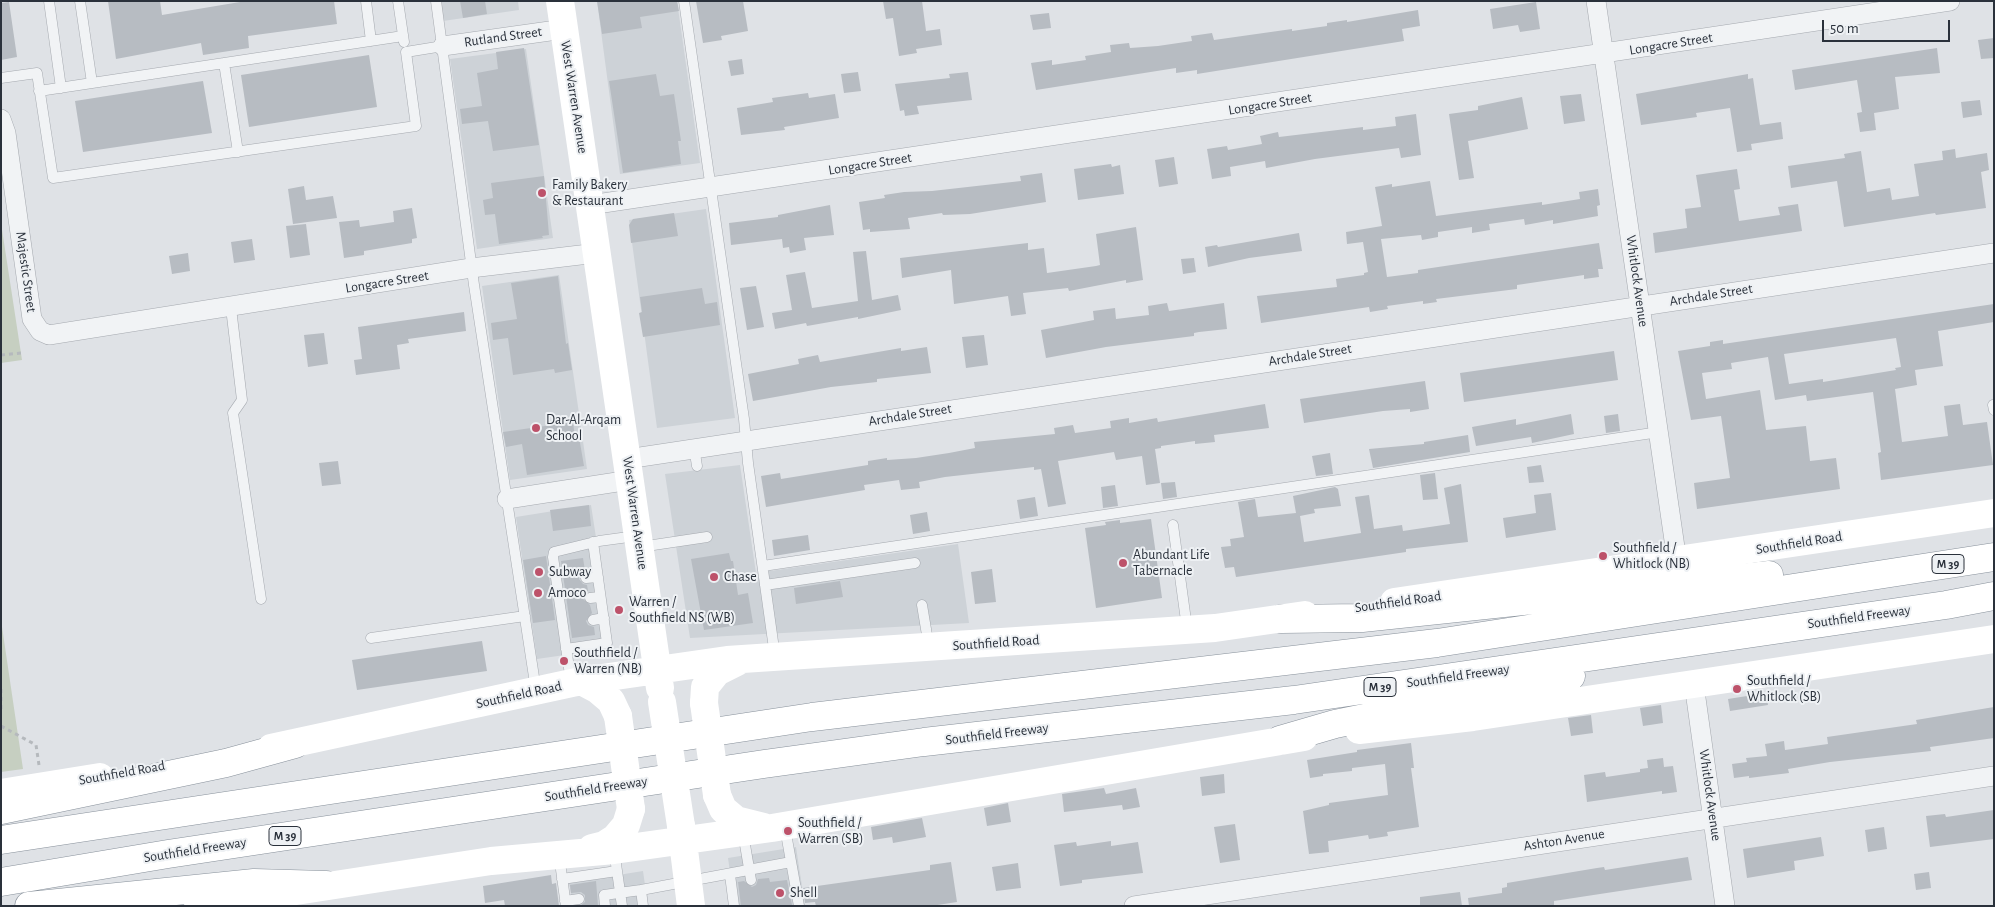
<!DOCTYPE html>
<html>
<head>
<meta charset="utf-8">
<style>
	body { margin:0 }
	#map { position:relative; width:1995px; height:907px; overflow:hidden; background:#dfe2e6; font-family:"Alegreya Sans",sans-serif }
	canvas { display:block }
	.frame { position:absolute; inset:0; border:2px solid #2a313b; pointer-events:none }
	.scale { position:absolute; left:1822px; top:20px; width:128px; height:22px; box-sizing:border-box; border:2px solid #2a313b; border-top:0; padding-left:6px; font-size:15px; line-height:18px; white-space:nowrap; color:#2a313b; -webkit-text-stroke:4px #eef1f4; paint-order:stroke }
</style>
</head>
<body>
<div id="map">
<canvas width="1995" height="907"></canvas>
<div class="frame"></div>
<div class="scale">50 m</div>
</div>
<script>
const c = document.querySelector('canvas').getContext('2d');
c.lineJoin = 'round';
function paint(path, color) {
  c.fillStyle = color;
  c.fill(path, 'evenodd');
}
function toPath(rows) {
  const path = new Path2D();
  for (const r of rows) {
    path.moveTo(r[0], r[1]);
    for (let i = 2; i < r.length; i += 2) path.lineTo(r[i], r[i + 1]);
  }
  return path;
}
function strokePath(path, color, width, dash) {
  c.strokeStyle = color;
  c.lineWidth = width;
  c.lineCap = dash ? 'butt' : 'round';
  c.setLineDash(dash || []);
  c.stroke(path);
}
function label(font, color, halo, rows, align = 'center') {
  c.font = font + ' "Alegreya Sans",sans-serif';
  c.lineWidth = 4;
  c.setLineDash([]);
  c.textBaseline = 'middle';
  c.strokeStyle = halo;
  c.fillStyle = color;
  for (const [text, x, y, turn = 0] of rows) {
    c.save();
    c.translate(x, y);
    c.rotate((+turn || 0) * Math.PI / 180);
    c.textAlign = isNaN(turn) ? turn : align;
    if (halo) c.strokeText(text, 0, 0);
    c.fillText(text, 0, 0);
    c.restore();
  }
}
paint(toPath([
	[440,1,518,1,519,10,443,21],
	[597,1,677,1,700,163,620,174],
	[526,49,553,238,477,249,450,59],
	[706,209,735,418,657,428,629,220],
	[559,275,587,469,510,480,482,286],
	[740,465,756,573,958,544,969,623,690,638,665,474],
	[591,505,613,648,537,659,516,517],
	[796,847,805,906,735,906,728,858],
	[643,871,648,906,573,906,569,883]
]), '#cdd2d7');
paint(toPath([
	[1,223,22,360,1,363],
	[1,620,23,769,1,772]
]), '#c6cfc1');
paint(toPath([
	[108,1,160,1,162,15,246,1,334,1,337,24,248,36,249,48,203,55,201,43,116,59],
	[460,1,485,1,487,14,463,18],
	[597,1,677,1,679,11,640,17,642,28,602,34],
	[696,1,743,1,748,31,721,36,722,40,703,43],
	[883,1,922,1,926,31,940,29,942,45,916,49,917,53,899,56,893,18,886,19],
	[9,2,17,57,1,60,1,3],
	[1536,2,1540,29,1520,32,1518,25,1493,29,1490,9],
	[1418,10,1420,26,1402,29,1404,41,1197,74,1197,70,1176,73,1176,68,1036,90,1031,63,1052,60,1052,65,1086,60,1085,56,1111,52,1110,45,1129,43,1130,48,1158,46,1192,41,1191,36,1212,33,1214,40,1292,29,1292,31,1327,26,1327,23,1347,20,1347,22],
	[1049,13,1051,28,1033,30,1030,15],
	[1994,38,1994,58,1981,59,1978,40],
	[524,48,539,145,493,151,488,121,462,124,460,109,482,106,477,73,498,69,496,52],
	[1937,48,1940,73,1895,77,1899,109,1874,113,1876,130,1860,132,1857,113,1862,112,1857,80,1795,90,1792,70],
	[369,55,377,107,249,127,241,75],
	[742,59,744,74,731,76,728,61],
	[858,72,861,91,844,93,841,74],
	[968,72,972,100,917,106,919,114,905,116,904,110,900,111,895,84,950,78,949,74],
	[656,74,660,96,674,94,681,141,678,141,681,164,623,173,609,81],
	[1748,74,1748,79,1753,78,1760,125,1781,122,1783,139,1751,144,1752,150,1737,152,1730,108,1696,113,1697,117,1641,125,1636,94],
	[203,81,212,133,83,152,75,101],
	[808,93,809,98,835,94,839,118,784,127,785,130,741,135,737,108,773,102,772,98],
	[1581,94,1585,121,1564,124,1560,96],
	[1522,97,1528,129,1468,141,1474,178,1459,180,1449,114,1478,110,1478,106],
	[1980,100,1982,115,1963,118,1961,102],
	[1416,114,1421,155,1401,158,1399,148,1315,159,1266,168,1265,161,1230,167,1231,176,1212,179,1207,149,1227,146,1228,150,1262,144,1260,136,1278,132,1279,137,1363,127,1363,130,1396,126,1395,117],
	[1955,149,1956,158,1987,153,1989,170,1981,172,1986,208,1936,215,1935,213,1844,227,1837,181,1791,188,1788,166,1845,158,1844,154,1861,151,1867,192,1890,188,1892,200,1919,196,1914,164,1943,160,1942,151],
	[1174,157,1178,184,1159,187,1155,160],
	[1111,164,1112,167,1120,165,1124,194,1078,200,1074,169],
	[1737,169,1740,189,1734,190,1739,221,1780,215,1778,207,1798,204,1802,231,1655,253,1653,233,1687,228,1685,209,1701,207,1696,175],
	[1042,173,1046,202,970,214,943,215,942,213,908,218,910,229,870,232,870,229,863,230,859,202,885,198,884,195,904,192,932,191,1021,181,1020,176],
	[544,176,549,235,542,236,543,238,499,244,495,214,485,215,483,200,493,198,491,183],
	[1430,181,1436,216,1542,202,1542,205,1580,199,1579,192,1598,189,1600,205,1597,206,1598,216,1553,224,1553,220,1525,225,1524,219,1489,224,1490,230,1472,233,1472,227,1438,232,1438,237,1422,240,1421,235,1381,239,1387,277,1418,273,1418,270,1599,243,1603,269,1598,269,1599,277,1584,279,1584,275,1517,285,1517,289,1436,299,1437,302,1423,304,1423,301,1387,306,1388,309,1370,312,1369,307,1261,323,1257,296,1337,287,1336,279,1364,275,1364,273,1368,272,1363,242,1347,244,1346,232,1382,226,1375,187,1392,184,1392,187],
	[304,186,306,200,333,196,337,218,293,224,288,189],
	[830,205,834,235,804,238,806,250,790,253,789,247,783,248,782,239,731,245,729,223,778,217,778,215],
	[412,208,417,238,412,239,412,243,364,251,364,255,344,258,339,222,359,220,360,227,394,222,393,211],
	[674,213,678,236,631,243,629,225,633,219],
	[306,224,310,255,290,258,286,226],
	[1136,227,1143,280,1126,283,1126,280,1069,291,1068,288,1023,293,1026,314,1011,316,1008,296,954,304,951,270,902,278,900,258,1028,243,1028,250,1044,248,1047,273,1096,266,1100,265,1096,234],
	[1299,233,1302,251,1249,258,1208,267,1205,247,1217,245,1218,247],
	[252,239,255,260,234,263,231,242],
	[866,251,872,300,898,295,901,310,858,319,858,317,807,326,806,323,775,329,772,313,792,310,786,275,805,272,812,308,858,301,853,252],
	[188,253,190,271,172,274,169,256],
	[1194,258,1196,272,1183,274,1181,259],
	[558,276,566,344,568,343,572,370,555,373,554,369,513,375,508,338,493,340,491,323,517,319,511,283],
	[756,286,764,327,747,330,740,288],
	[702,288,705,304,717,302,720,325,643,337,639,313,642,312,640,297],
	[1167,303,1169,311,1224,303,1227,329,1199,332,1194,333,1194,336,1106,347,1046,358,1041,330,1094,320,1093,311,1115,308,1116,319,1149,315,1148,306],
	[1994,304,1994,322,1938,331,1943,366,1915,370,1917,385,1895,389,1902,442,1948,436,1944,406,1960,404,1963,425,1987,422,1993,465,1881,480,1878,453,1881,452,1873,392,1807,401,1806,395,1775,400,1768,357,1731,363,1732,369,1702,373,1706,399,1760,390,1766,430,1806,426,1810,461,1836,458,1840,489,1697,509,1694,483,1730,478,1721,416,1691,420,1678,351,1710,346,1710,342,1723,340,1723,344],
	[1896,338,1901,367,1895,368,1896,370,1823,382,1823,379,1789,384,1784,354],
	[464,312,466,331,408,339,409,343,397,345,400,369,356,375,354,360,362,359,358,327],
	[324,333,328,364,308,367,304,335],
	[984,335,988,365,966,368,962,337],
	[927,347,931,373,877,379,877,382,831,387,753,401,748,374,799,364,798,359,818,355,820,362,901,348,901,351],
	[1614,351,1618,380,1464,402,1460,373],
	[1425,381,1429,409,1410,412,1410,409,1383,411,1304,423,1300,399],
	[1265,404,1269,428,1214,435,1215,442,1195,444,1195,441,1161,446,1161,448,1155,449,1160,483,1146,485,1142,456,1116,460,1114,452,1058,461,1066,504,1048,507,1041,469,1034,470,1034,467,945,477,919,482,920,488,901,490,899,480,864,485,865,490,766,507,761,476,780,473,781,479,868,465,868,461,887,458,887,460,916,458,949,453,975,448,974,442,1055,434,1054,428,1073,425,1075,433,1111,428,1110,421,1129,418,1129,423,1157,418,1158,422],
	[1571,414,1574,434,1532,443,1531,437,1476,446,1472,427,1516,419,1516,425],
	[1618,414,1620,431,1606,433,1604,416],
	[573,422,575,438,579,437,584,466,527,475,522,444,506,447,503,432],
	[1468,435,1470,452,1373,468,1369,449,1424,444,1424,442],
	[1330,453,1333,474,1316,476,1312,456],
	[338,461,341,484,322,486,319,463],
	[1541,465,1544,482,1529,483,1527,467],
	[1435,473,1438,499,1423,500,1420,475],
	[1175,482,1177,497,1163,499,1161,483],
	[1461,484,1468,542,1406,549,1406,552,1236,577,1234,567,1225,568,1221,547,1231,546,1230,539,1244,537,1238,502,1255,499,1258,517,1296,513,1293,496,1335,487,1338,489,1341,506,1314,509,1315,513,1300,516,1304,542,1311,541,1361,533,1355,497,1369,495,1374,529,1402,525,1403,531,1450,524,1444,488],
	[1115,485,1118,506,1103,508,1101,487],
	[1551,493,1556,530,1506,538,1503,518,1536,513,1534,495],
	[1035,497,1038,516,1020,519,1017,500],
	[589,505,591,526,553,531,550,510],
	[927,512,930,531,913,534,910,515],
	[1151,519,1162,598,1096,608,1085,528,1106,525,1105,522,1120,520,1120,523],
	[808,535,810,550,774,556,772,540],
	[729,553,731,561,733,561,738,595,748,593,753,623,704,630,691,559],
	[546,556,555,620,533,623,523,560],
	[583,558,585,571,580,575,579,579,583,584,587,585,588,591,584,595,583,599,590,605,592,613,586,621,588,625,594,627,595,635,572,638,561,561],
	[992,569,996,602,975,604,971,572],
	[840,581,843,597,796,604,794,588],
	[482,641,487,671,357,690,352,660],
	[1766,693,1768,705,1730,711,1728,699],
	[1661,705,1663,723,1643,726,1640,708],
	[1994,707,1994,738,1930,747,1931,751,1830,762,1788,769,1789,773,1749,778,1749,776,1734,778,1732,764,1747,762,1746,758,1767,756,1765,744,1784,741,1785,750,1828,744,1827,737,1917,724,1916,720],
	[1591,715,1593,733,1571,736,1568,718],
	[1411,743,1414,768,1411,768,1419,827,1387,832,1388,836,1369,839,1368,835,1328,841,1329,852,1309,854,1303,811,1329,805,1329,803,1388,795,1385,764,1352,768,1352,771,1323,774,1323,776,1310,778,1307,760,1357,752,1357,750],
	[1663,758,1664,767,1673,766,1677,792,1662,794,1662,791,1587,802,1584,775,1605,772,1606,777,1640,772,1640,769,1648,768,1647,760],
	[1224,774,1225,793,1202,796,1200,777],
	[1104,788,1106,794,1136,788,1140,807,1123,810,1122,805,1064,812,1062,794],
	[1008,803,1011,822,987,826,984,808],
	[1994,810,1994,839,1930,847,1926,816,1945,814,1946,817],
	[922,818,926,837,893,843,892,837,873,840,871,827],
	[1235,824,1240,860,1220,863,1214,827],
	[1884,827,1887,849,1868,852,1865,830],
	[1821,837,1824,856,1794,861,1795,870,1747,878,1743,849],
	[1111,841,1111,846,1138,842,1143,873,1082,880,1082,883,1060,886,1054,845,1076,842,1077,846],
	[1688,857,1692,880,1554,901,1554,905,1548,906,1469,906,1468,898,1502,893,1502,888,1507,887,1507,883,1597,868,1604,867,1605,870],
	[951,862,957,902,931,906,816,906,815,902,805,903,803,888,930,870,930,865],
	[1018,863,1021,888,996,891,992,867],
	[1929,872,1931,888,1916,890,1914,874],
	[551,875,552,884,556,883,559,906,505,906,504,900,485,903,483,886],
	[769,878,770,882,787,880,792,905,741,906,738,882,744,881,752,887,756,885,758,879],
	[596,881,598,906,580,906,585,902,585,895,581,892,571,893,570,885],
	[1460,892,1462,906,1420,906,1420,897]
]), '#b7bcc2');
const service = toPath([
	[49,1,61,88],
	[80,1,92,83],
	[366,1,371,41],
	[398,1,404,42],
	[436,1,474,285,536,690],
	[684,1,744,419,748,463,775,656],
	[224,63,238,152],
	[1,78,37,73,53,178,416,126,406,52,443,46],
	[39,91,403,36],
	[231,308,242,400,233,413,261,599],
	[1993,405,1994,410],
	[694,447,697,466],
	[1173,525,1187,628],
	[640,547,707,537],
	[763,566,1659,432],
	[586,578,598,577],
	[765,585,915,563],
	[590,598,600,597],
	[922,605,929,647],
	[593,620,604,618],
	[371,638,525,616],
	[566,649,607,643,593,542],
	[571,682,553,557,554,552,599,541,636,536],
	[785,828,799,906],
	[743,833,751,880],
	[614,850,622,906],
	[559,855,566,906],
	[730,875,734,906],
	[562,879,617,871],
	[565,901,579,899],
	[605,906,604,895,641,890],
	[643,906,641,890,791,862]
]);
const minor = toPath([
	[1596,1,1677,561],
	[443,46,564,29],
	[1,119,6,133,32,319,40,331,49,335,471,268,597,253],
	[590,205,1950,1],
	[627,459,1994,253],
	[507,499,630,480],
	[1694,684,1725,906],
	[1134,906,1994,776]
]);
const motorway = toPath([
	[1281,619,1362,618,1769,575],
	[1280,740,1335,724,1571,676],
	[1,810,226,763,295,744],
	[1,840,812,717,1437,643,1994,557],
	[1,882,168,854,764,764,924,742,1294,700,1946,605,1994,596],
	[29,906,254,883,326,885]
]);
strokePath(service, '#a5a9af', 11);
strokePath(minor, '#a5a9af', 20);
strokePath(motorway, '#88919b', 29);
strokePath(toPath([
	[1,355,22,353],
	[1,689,1,712],
	[1,726,36,745,39,765]
]), '#b5b9bd', 3, [4, 4]);
strokePath(service, '#f1f3f5', 10);
strokePath(minor, '#f1f3f5', 19);
strokePath(toPath([
	[560,1,660,688],
	[1394,602,1994,513],
	[581,681,598,690,611,701,618,716],
	[704,703,705,687,717,672,737,662],
	[1359,730,1473,717,1994,639],
	[271,748,581,681,727,660,1215,628,1305,615],
	[1,793,100,777],
	[717,795,723,809,736,820,764,827],
	[681,826,691,906],
	[592,848,604,845,615,838,626,825,631,809],
	[198,906,491,861,614,850,772,828,1304,737]
]), '#fff', 28);
strokePath(motorway, '#fff', 28);
strokePath(toPath([
	[662,702,681,826],
	[704,703,717,795],
	[618,716,631,809]
]), '#fff', 28);
for (const [x, y, r, color] of [
	[542,193,5,"#bd526a"],
	[536,428,5,"#bd526a"],
	[1603,556,5,"#bd526a"],
	[1123,563,5,"#bd526a"],
	[539,572,5,"#bd526a"],
	[714,577,5,"#bd526a"],
	[538,593,5,"#bd526a"],
	[619,610,5,"#bd526a"],
	[564,661,5,"#bd526a"],
	[1737,689,5,"#bd526a"],
	[788,831,5,"#bd526a"],
	[780,893,5,"#bd526a"]
]) {
  const dot = new Path2D();
  dot.arc(x, y, r, 0, 2 * Math.PI);
  c.fillStyle = color;
  c.fill(dot);
  strokePath(dot, '#eef1f4', 2);
}
for (const [x, y, w] of [
	[1948,564,32],
	[1380,687,32],
	[285,836,32]
]) {
  const box = new Path2D();
  box.roundRect(x - w / 2, y - 9.5, w, 19, 4);
  c.fillStyle = '#eef1f4';
  c.fill(box);
  strokePath(box, '#2a313b', 1);
}
label('bold 12px', '#2a313b', null, [
	["M 39",1948,564],
	["M 39",1380,687],
	["M 39",285,836]
]);
label('14px', '#2a313b', '#eef1f4', [
	["Rutland Street",503,37,-8],
	["Longacre Street",1671,44,-9],
	["West Warren Avenue",574,97,81],
	["Longacre Street",1270,104,-9],
	["Longacre Street",870,164,-9],
	["Majestic Street",26,272,82],
	["Whitlock Avenue",1637,281,82],
	["Longacre Street",387,282,-9],
	["Archdale Street",1711,295,-9],
	["Archdale Street",1310,355,-9],
	["Archdale Street",910,415,-9],
	["West Warren Avenue",635,513,82],
	["Southfield Road",1799,543,-9],
	["Southfield Road",1398,602,-8],
	["Southfield Freeway",1859,617,-8],
	["Southfield Road",996,643,-4],
	["Southfield Freeway",1458,676,-8],
	["Southfield Road",519,695,-12],
	["Southfield Freeway",997,734,-7],
	["Southfield Road",122,773,-10],
	["Southfield Freeway",596,789,-9],
	["Whitlock Avenue",1710,795,82],
	["Ashton Avenue",1564,840,-9],
	["Southfield Freeway",195,850,-9]
]);
label('14px', '#2a313b', '#eef1f4', [
	["Family Bakery",552,185],
	["& Restaurant",552,201],
	["Dar-Al-Arqam",546,420],
	["School",546,436],
	["Southfield /",1613,548],
	["Whitlock (NB)",1613,564],
	["Abundant Life",1133,555],
	["Tabernacle",1133,571],
	["Subway",549,572],
	["Chase",724,577],
	["Amoco",548,593],
	["Warren /",629,602],
	["Southfield NS (WB)",629,618],
	["Southfield /",574,653],
	["Warren (NB)",574,669],
	["Southfield /",1747,681],
	["Whitlock (SB)",1747,697],
	["Southfield /",798,823],
	["Warren (SB)",798,839],
	["Shell",790,893]
], 'left');
</script>
</body>
</html>
